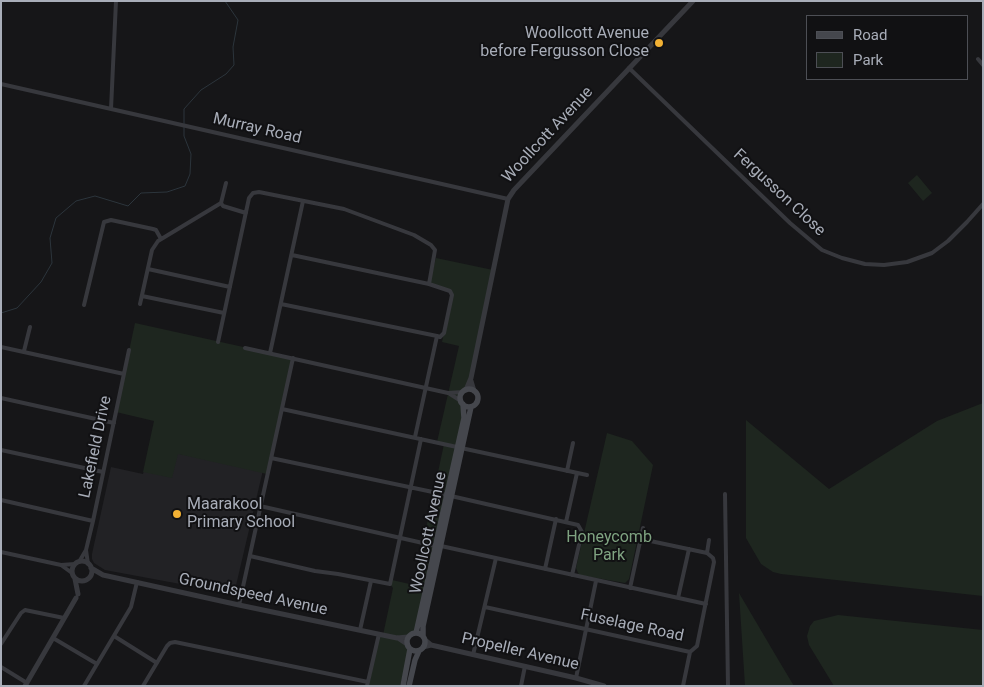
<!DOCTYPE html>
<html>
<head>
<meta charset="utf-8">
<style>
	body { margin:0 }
	#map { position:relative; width:984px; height:687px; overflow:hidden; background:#161618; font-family:Roboto,sans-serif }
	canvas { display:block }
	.frame { position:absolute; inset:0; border:2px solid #a8adb8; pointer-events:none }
	.legend { position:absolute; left:806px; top:15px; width:162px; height:65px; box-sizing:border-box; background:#111113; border:1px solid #4d4f55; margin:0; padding:6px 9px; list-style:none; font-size:15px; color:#a8adb8 }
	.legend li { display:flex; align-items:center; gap:10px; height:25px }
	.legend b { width:25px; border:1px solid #4d4f55 }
</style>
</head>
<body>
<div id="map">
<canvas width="984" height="687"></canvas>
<div class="frame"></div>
<ul class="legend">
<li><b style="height:6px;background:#45474d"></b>Road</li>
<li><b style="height:14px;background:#1e261f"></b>Park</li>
</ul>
</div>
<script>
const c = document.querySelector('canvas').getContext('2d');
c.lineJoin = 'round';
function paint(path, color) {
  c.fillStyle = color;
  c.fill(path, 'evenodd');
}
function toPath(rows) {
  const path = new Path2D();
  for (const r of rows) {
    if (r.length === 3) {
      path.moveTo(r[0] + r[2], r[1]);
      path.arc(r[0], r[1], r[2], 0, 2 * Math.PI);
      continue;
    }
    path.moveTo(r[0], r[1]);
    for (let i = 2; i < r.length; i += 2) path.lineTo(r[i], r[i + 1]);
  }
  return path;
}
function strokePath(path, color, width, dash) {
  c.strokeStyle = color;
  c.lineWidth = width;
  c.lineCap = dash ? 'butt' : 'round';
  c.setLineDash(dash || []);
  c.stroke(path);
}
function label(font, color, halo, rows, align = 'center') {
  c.font = font + ' Roboto,sans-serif';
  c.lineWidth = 4;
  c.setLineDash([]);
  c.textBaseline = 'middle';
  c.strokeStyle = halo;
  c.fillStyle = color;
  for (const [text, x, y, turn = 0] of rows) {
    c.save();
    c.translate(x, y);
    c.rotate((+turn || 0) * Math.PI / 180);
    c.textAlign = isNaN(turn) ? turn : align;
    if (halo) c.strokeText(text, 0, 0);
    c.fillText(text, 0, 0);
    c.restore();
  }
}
paint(toPath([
	[149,448,263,470,234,594,105,570,94,563,92,559,92,554,111,467,143,474]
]), '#222225');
paint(toPath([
	[917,175,932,193,923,201,908,183],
	[436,258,493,270,471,378,461,396,464,416,416,633,408,637,407,644,410,649,400,686,369,686,379,634,383,635,393,588,390,584,392,580,414,585,444,444,437,442,459,346,442,342,452,295,451,293,429,284],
	[135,323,293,358,267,474,178,454,172,478,143,472,154,421,116,412],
	[983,403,983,596,781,574,773,572,761,564,746,538,746,420,829,489,937,421],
	[607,433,632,441,653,465,629,579,625,583,579,575,576,568],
	[739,593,779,661,794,686,745,686],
	[838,615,983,630,983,686,834,686,809,645,807,636,810,626,814,621]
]), '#1e261f');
strokePath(toPath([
	[1,313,17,308,41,282,52,263,50,238,56,218,76,201,95,196,128,206,141,193,167,192,185,186,190,174,191,154,184,136,184,109,201,90,226,74,234,65,233,47,238,20,225,1]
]), '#2c353c', 1);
strokePath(toPath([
	[978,59,983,65],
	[629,68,790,223,822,250,842,258,865,264,884,265,907,262,932,253,948,241,967,222,983,204],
	[1,84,508,199],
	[111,109,116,1],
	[226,183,221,203,223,206,246,213],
	[148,269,230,287],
	[142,296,224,313],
	[140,304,152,250,158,241,221,203],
	[281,304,437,336,440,337,444,333,452,295,450,291,429,284,292,255],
	[84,305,104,222,111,220,153,229,156,230,161,239],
	[218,342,249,198,253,193,259,192,344,209,414,235,431,245,435,250,429,284],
	[1,347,124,374],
	[245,348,448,393,463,392],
	[24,351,30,327],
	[270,353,303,201],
	[450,394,461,401],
	[1,398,114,423],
	[282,409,457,447],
	[415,437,437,336],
	[461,448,587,475],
	[1,450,103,472],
	[271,458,447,495],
	[567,471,573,443],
	[725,494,728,686],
	[451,496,578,525,582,532,572,575],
	[1,500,93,521],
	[260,506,436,546],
	[566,522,577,473],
	[441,546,706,604],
	[86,550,88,564],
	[1,552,61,565,75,564],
	[707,553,709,540],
	[250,556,315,571,338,574,390,584,421,439],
	[79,562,86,550,93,521,129,350],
	[61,565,72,573],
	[545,569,556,519],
	[630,588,643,528],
	[678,598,689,549],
	[239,605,293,358],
	[485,607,690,652,697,646,714,562,713,558,707,553,641,539],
	[360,630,371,581],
	[114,636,157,663],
	[53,638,97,664],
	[1,644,21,613,25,610,64,618],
	[473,655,496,558],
	[1,667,27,683],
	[576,678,596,581],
	[84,686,131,607,137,582],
	[143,686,167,646,170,643,175,642,368,682],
	[367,686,379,634],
	[521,686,525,666],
	[683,686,690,652]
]), '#37383d', 4);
strokePath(toPath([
	[471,381,474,391],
	[466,390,471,378,508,199,514,190,693,1],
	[82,571,10],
	[91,568,103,575,239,605,397,638,408,637],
	[75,579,78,594],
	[398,638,407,644],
	[425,640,431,645,576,678,604,686],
	[423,647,431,645],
	[25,686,76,598]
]), '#37383d', 5);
strokePath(toPath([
	[469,398,9],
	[416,642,9],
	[416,633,464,418,463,404],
	[423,636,423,626,471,407],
	[403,686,410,649],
	[409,686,415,660,419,651]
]), '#45474d', 5.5);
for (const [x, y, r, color] of [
	[659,43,5,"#f2b134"],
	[177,514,5,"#f2b134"]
]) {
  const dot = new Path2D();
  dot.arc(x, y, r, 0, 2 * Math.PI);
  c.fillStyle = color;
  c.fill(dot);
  strokePath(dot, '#111113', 2);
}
label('16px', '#a8adb8', '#111113', [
	["Woollcott Avenue",649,34],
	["before Fergusson Close",649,52],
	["Maarakool",187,505,"left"],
	["Primary School",187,523,"left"]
], 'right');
label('16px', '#a8adb8', '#111113', [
	["Murray Road",257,129,13],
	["Woollcott Avenue",548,135,-47],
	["Fergusson Close",779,193,43],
	["Lakefield Drive",96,447,-78],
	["Woollcott Avenue",429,533,-78],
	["Groundspeed Avenue",253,595,12],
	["Fuselage Road",632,626,12],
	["Propeller Avenue",520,652,13]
]);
label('16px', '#7fa381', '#111113', [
	["Honeycomb",609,538],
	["Park",609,556]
]);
</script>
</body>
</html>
